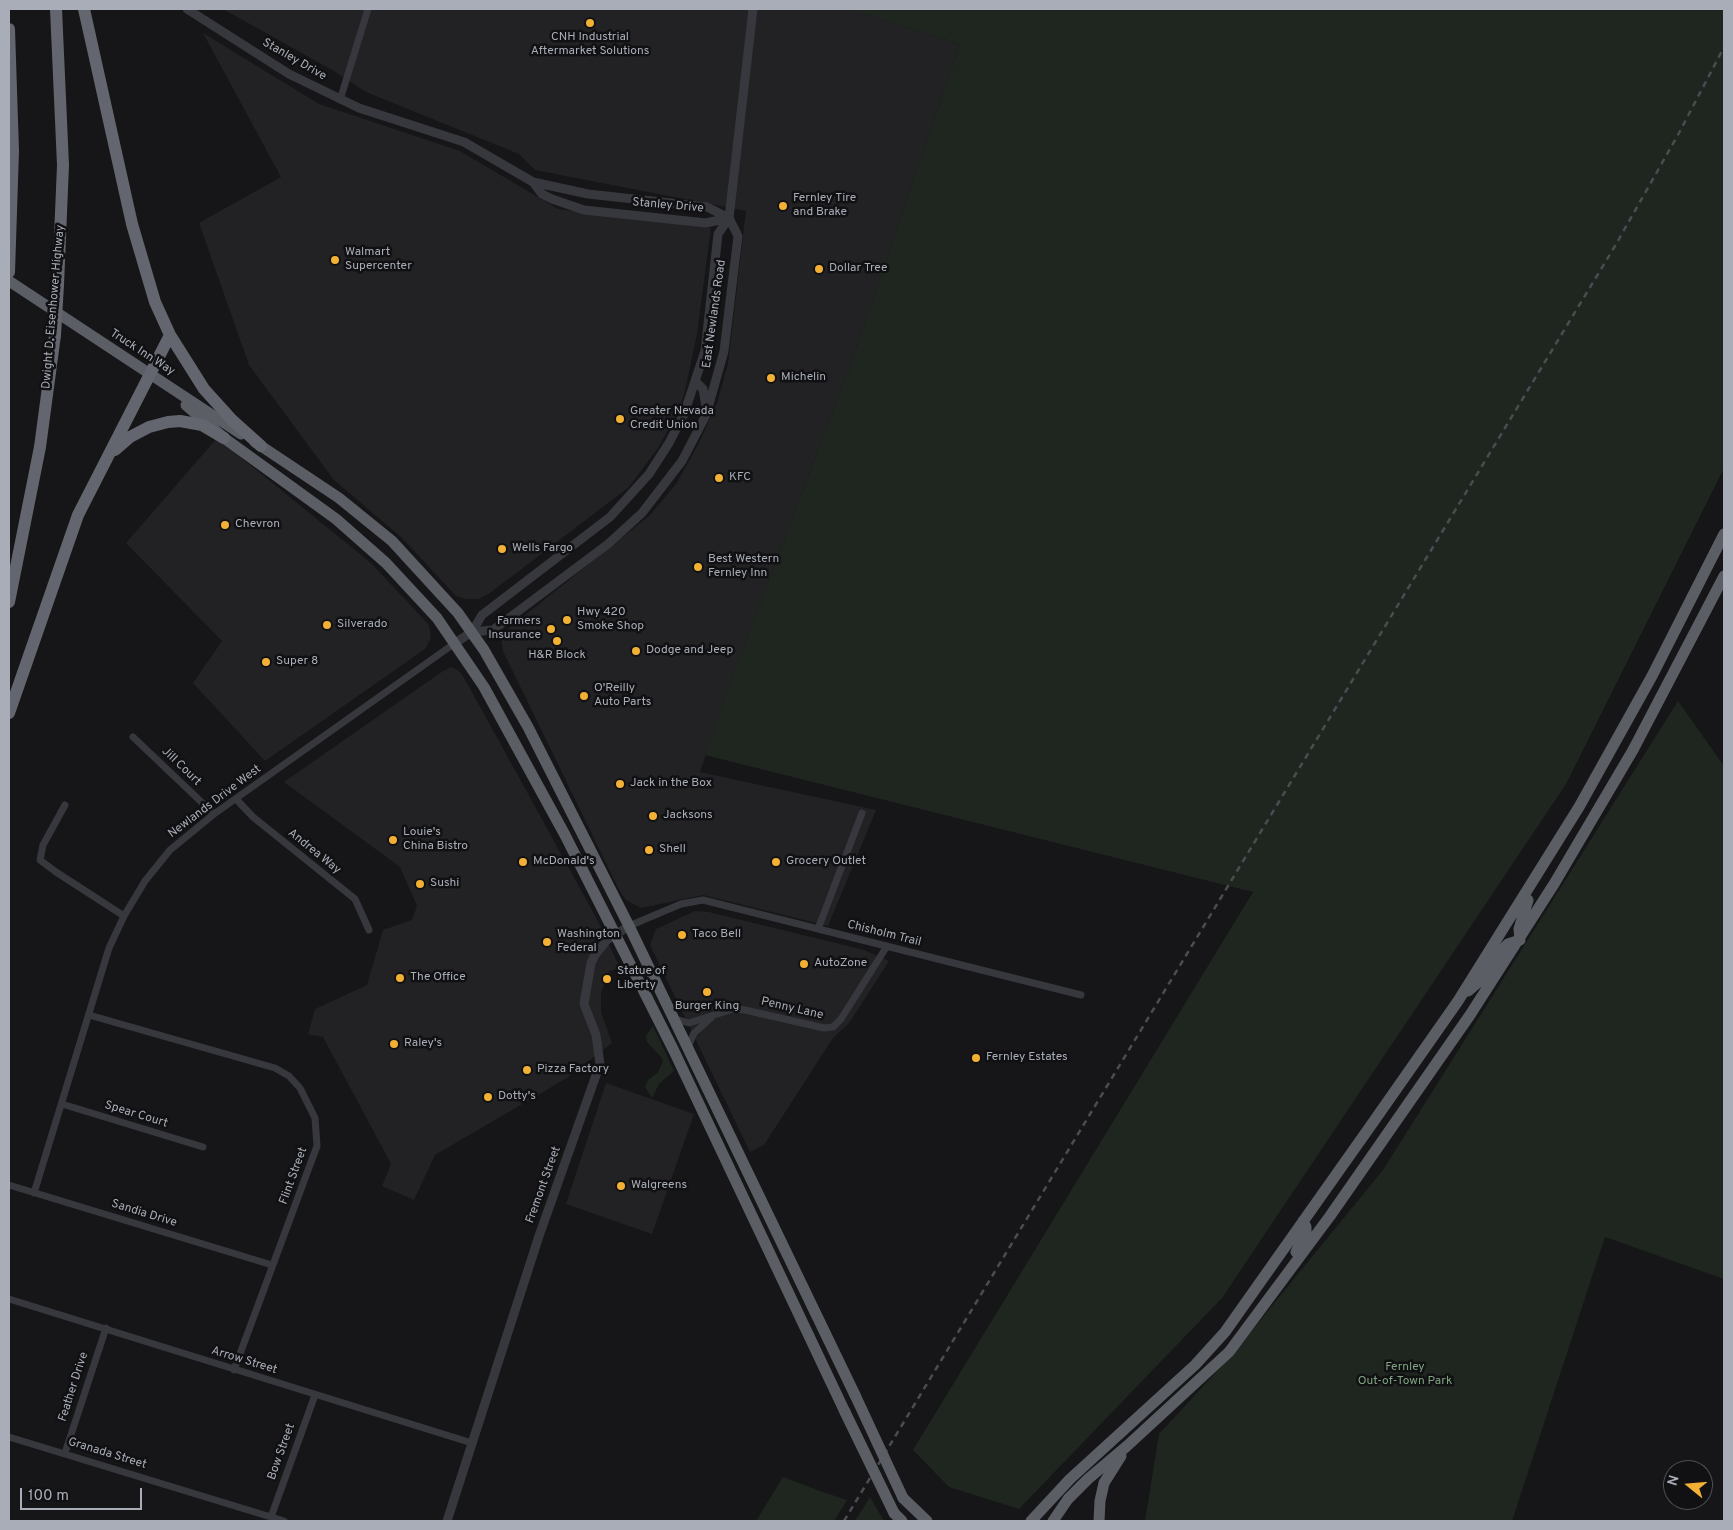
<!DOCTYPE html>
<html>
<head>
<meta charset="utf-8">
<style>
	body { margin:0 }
	#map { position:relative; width:1733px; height:1530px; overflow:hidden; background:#161618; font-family:Overpass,sans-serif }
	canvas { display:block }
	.frame { position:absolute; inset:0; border:10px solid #a8adb8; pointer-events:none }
	.north { position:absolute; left:1663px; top:1460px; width:50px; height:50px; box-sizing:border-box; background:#111113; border:1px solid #4d4f55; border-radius:50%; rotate:287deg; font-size:14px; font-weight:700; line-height:20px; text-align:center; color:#a8adb8 }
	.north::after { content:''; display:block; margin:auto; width:18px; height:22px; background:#f2b134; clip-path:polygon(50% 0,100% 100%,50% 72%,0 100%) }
	.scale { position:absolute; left:20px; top:1488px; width:122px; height:22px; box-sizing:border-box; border:2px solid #a8adb8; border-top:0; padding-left:6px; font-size:15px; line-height:18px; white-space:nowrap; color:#a8adb8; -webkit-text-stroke:4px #111113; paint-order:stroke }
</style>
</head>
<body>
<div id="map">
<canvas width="1733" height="1530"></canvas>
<div class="frame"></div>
<div class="north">N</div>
<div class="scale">100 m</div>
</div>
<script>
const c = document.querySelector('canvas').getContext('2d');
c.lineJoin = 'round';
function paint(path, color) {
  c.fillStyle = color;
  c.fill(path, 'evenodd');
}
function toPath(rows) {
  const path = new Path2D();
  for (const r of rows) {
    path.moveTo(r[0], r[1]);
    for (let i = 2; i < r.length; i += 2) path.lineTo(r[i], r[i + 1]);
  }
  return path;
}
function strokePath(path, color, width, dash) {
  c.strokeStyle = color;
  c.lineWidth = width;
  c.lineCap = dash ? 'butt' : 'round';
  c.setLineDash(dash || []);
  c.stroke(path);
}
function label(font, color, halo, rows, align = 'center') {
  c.font = font + ' Overpass,sans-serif';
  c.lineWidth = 5;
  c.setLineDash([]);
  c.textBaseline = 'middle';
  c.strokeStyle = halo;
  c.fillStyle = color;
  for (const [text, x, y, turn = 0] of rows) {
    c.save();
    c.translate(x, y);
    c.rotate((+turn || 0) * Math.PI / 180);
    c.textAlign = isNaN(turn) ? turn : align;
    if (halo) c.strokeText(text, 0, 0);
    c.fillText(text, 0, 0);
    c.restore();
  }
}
paint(toPath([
	[223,9,850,9,960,44,850,366,733,675,700,772,876,810,828,926,703,895,641,908,626,900,619,890,503,651,501,637,509,628,650,515,676,484,699,443,717,403,728,364,746,211,535,170,519,154,366,92,334,71],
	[203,33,319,104,460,151,558,209,711,228,697,334,684,395,678,412,658,448,629,487,490,593,478,599,466,599,456,596,402,538,334,480,249,365,199,223,281,177],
	[217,438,371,563,429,625,431,638,425,649,265,761,193,683,222,641,126,543],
	[452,667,460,672,467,683,598,921,620,968,609,971,601,993,601,1012,612,1043,567,1078,435,1155,414,1200,382,1186,391,1164,323,1037,308,1034,315,1009,367,985,383,930,412,920,417,906,400,867,284,782,443,671],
	[695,911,709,912,864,950,889,961,849,1023,833,1038,764,1145,750,1152,650,945,656,929],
	[606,1083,694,1114,652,1234,566,1204]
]), '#222225');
paint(toPath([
	[850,9,1724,9,1724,468,1566,784,1222,1298,1019,1509,949,1487,913,1450,1253,892,705,755,733,675,850,366,960,44],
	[1678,701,1724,766,1724,1279,1605,1237,1512,1521,1145,1521,1159,1434,1230,1357,1383,1170],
	[653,1026,674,1071,659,1084,652,1098,645,1087,648,1080,658,1072,663,1062,662,1058,647,1042,646,1036],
	[783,1477,820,1491,847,1500,834,1521,756,1521],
	[870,1497,884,1521,855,1521]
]), '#1e261f');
strokePath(toPath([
	[340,100,368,9],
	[133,737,214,814],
	[236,799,253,817,355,899,369,930],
	[65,805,43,845,40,860,56,872,124,916],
	[629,926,681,904,703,900,1081,995],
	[818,929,862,813],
	[89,1015,275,1068,289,1076,300,1088,315,1118,317,1146,234,1370],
	[675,1019,689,1023,733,1009,745,1010,824,1028,833,1027,841,1019,887,946],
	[688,1047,694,1033,711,1018],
	[62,1104,203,1147],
	[9,1185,272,1265],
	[34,1193,109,948,124,916,145,881,170,850,214,814,455,643],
	[9,1299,472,1443],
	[9,1437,284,1521],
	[65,1453,106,1328],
	[271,1517,315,1395]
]), '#37383d', 7);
strokePath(toPath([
	[187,9,289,74,359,108,464,142,533,182,588,194,707,207,729,218],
	[533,182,542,194,552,199,584,210,706,223,729,218],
	[696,382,703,389,706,407],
	[472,632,493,630,608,544,642,513,682,461,706,415,724,351,738,236,729,218],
	[455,643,472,632,482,615,610,517,649,474,669,443,684,414,705,351,718,234,729,218,753,9],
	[447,1521,539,1236,600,1064,596,1035,584,1004,591,963,595,955,607,940,629,926]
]), '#37383d', 9);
strokePath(toPath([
	[9,281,241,434],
	[186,405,224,438,336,519,386,563,437,618,484,687,565,835,674,1051,845,1412],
	[255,442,339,498,392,541,458,613,484,650,528,727,629,926,855,1395],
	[1520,940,1519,929,1528,900],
	[1468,991,1482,979,1502,950,1508,944,1520,940],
	[1296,1252,1306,1232,1306,1227,1303,1221],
	[903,1498,927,1521],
	[894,1513,902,1521],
	[1031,1521,1070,1479,1195,1365,1225,1332,1374,1121,1458,1001,1579,807,1652,676,1724,534],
	[1053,1521,1068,1499,1088,1479,1127,1446,1229,1352,1330,1216,1470,1015,1554,884,1633,750,1724,576],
	[1099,1521,1100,1501,1104,1483,1121,1456]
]), '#5b5e65', 11);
strokePath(toPath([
	[56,9,63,165,58,285],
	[84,9,132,224,155,302,170,335,204,389,232,420,261,446],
	[9,29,13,151,9,272],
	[115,450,130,437,149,427,168,422,180,421,202,425,224,438],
	[9,602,40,447,55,335],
	[9,713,78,515,170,335]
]), '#63666e', 12);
strokePath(toPath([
	[844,1521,1615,246,1679,133,1724,47]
]), '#4a4c52', 2.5, [6, 5]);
strokePath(toPath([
	[855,1395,903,1498],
	[845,1412,894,1513]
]), '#5b5e65', 11);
strokePath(toPath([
	[55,335,58,285]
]), '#63666e', 12);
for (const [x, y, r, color] of [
	[590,23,5,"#f2b134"],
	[783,206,5,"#f2b134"],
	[335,260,5,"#f2b134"],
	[819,269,5,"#f2b134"],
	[771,378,5,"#f2b134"],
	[620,419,5,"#f2b134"],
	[719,478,5,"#f2b134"],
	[225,525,5,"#f2b134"],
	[502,549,5,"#f2b134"],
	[698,567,5,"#f2b134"],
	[567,620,5,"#f2b134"],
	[327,625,5,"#f2b134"],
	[551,629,5,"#f2b134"],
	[557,641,5,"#f2b134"],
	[636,651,5,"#f2b134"],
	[266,662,5,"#f2b134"],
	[584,696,5,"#f2b134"],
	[620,784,5,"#f2b134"],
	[653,816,5,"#f2b134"],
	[393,840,5,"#f2b134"],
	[649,850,5,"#f2b134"],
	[523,862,5,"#f2b134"],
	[776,862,5,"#f2b134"],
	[420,884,5,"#f2b134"],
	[682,935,5,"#f2b134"],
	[547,942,5,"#f2b134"],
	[804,964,5,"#f2b134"],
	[400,978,5,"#f2b134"],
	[607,979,5,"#f2b134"],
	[707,992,5,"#f2b134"],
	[394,1044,5,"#f2b134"],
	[976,1058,5,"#f2b134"],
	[527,1070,5,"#f2b134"],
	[488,1097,5,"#f2b134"],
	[621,1186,5,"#f2b134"]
]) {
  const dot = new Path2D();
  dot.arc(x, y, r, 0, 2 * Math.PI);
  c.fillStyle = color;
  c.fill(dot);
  strokePath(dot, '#111113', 2);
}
label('12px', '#a8adb8', '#111113', [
	["CNH Industrial",590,38,"center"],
	["Aftermarket Solutions",590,52,"center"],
	["Fernley Tire",793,199],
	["and Brake",793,213],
	["Walmart",345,253],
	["Supercenter",345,267],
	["Dollar Tree",829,269],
	["Michelin",781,378],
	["Greater Nevada",630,412],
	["Credit Union",630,426],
	["KFC",729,478],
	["Chevron",235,525],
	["Wells Fargo",512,549],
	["Best Western",708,560],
	["Fernley Inn",708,574],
	["Hwy 420",577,613],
	["Smoke Shop",577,627],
	["Farmers",541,622,"right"],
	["Insurance",541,636,"right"],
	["Silverado",337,625],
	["Dodge and Jeep",646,651],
	["H&R Block",557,656,"center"],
	["Super 8",276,662],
	["O'Reilly",594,689],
	["Auto Parts",594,703],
	["Jack in the Box",630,784],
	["Jacksons",663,816],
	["Louie's",403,833],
	["China Bistro",403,847],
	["Shell",659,850],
	["McDonald's",533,862],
	["Grocery Outlet",786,862],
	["Sushi",430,884],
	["Washington",557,935],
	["Federal",557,949],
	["Taco Bell",692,935],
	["AutoZone",814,964],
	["Statue of",617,972],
	["Liberty",617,986],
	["The Office",410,978],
	["Burger King",707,1007,"center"],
	["Raley's",404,1044],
	["Fernley Estates",986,1058],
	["Pizza Factory",537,1070],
	["Dotty's",498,1097],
	["Walgreens",631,1186]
], 'left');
label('12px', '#a8adb8', '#111113', [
	["Stanley Drive",294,60,30],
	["Stanley Drive",668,206,5],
	["Dwight D. Eisenhower Highway",54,307,-85],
	["East Newlands Road",715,314,-82],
	["Truck Inn Way",142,353,33],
	["Jill Court",181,767,44],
	["Newlands Drive West",215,802,-37],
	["Andrea Way",314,852,39],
	["Chisholm Trail",884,934,14],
	["Penny Lane",792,1009,13],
	["Spear Court",136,1115,17],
	["Flint Street",294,1176,-70],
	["Fremont Street",544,1185,-70],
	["Sandia Drive",144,1214,17],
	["Arrow Street",244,1361,17],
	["Feather Drive",74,1387,-72],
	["Bow Street",282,1452,-70],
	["Granada Street",107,1454,17]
]);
label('12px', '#7fa381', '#111113', [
	["Fernley",1405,1368],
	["Out-of-Town Park",1405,1382]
]);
</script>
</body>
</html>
